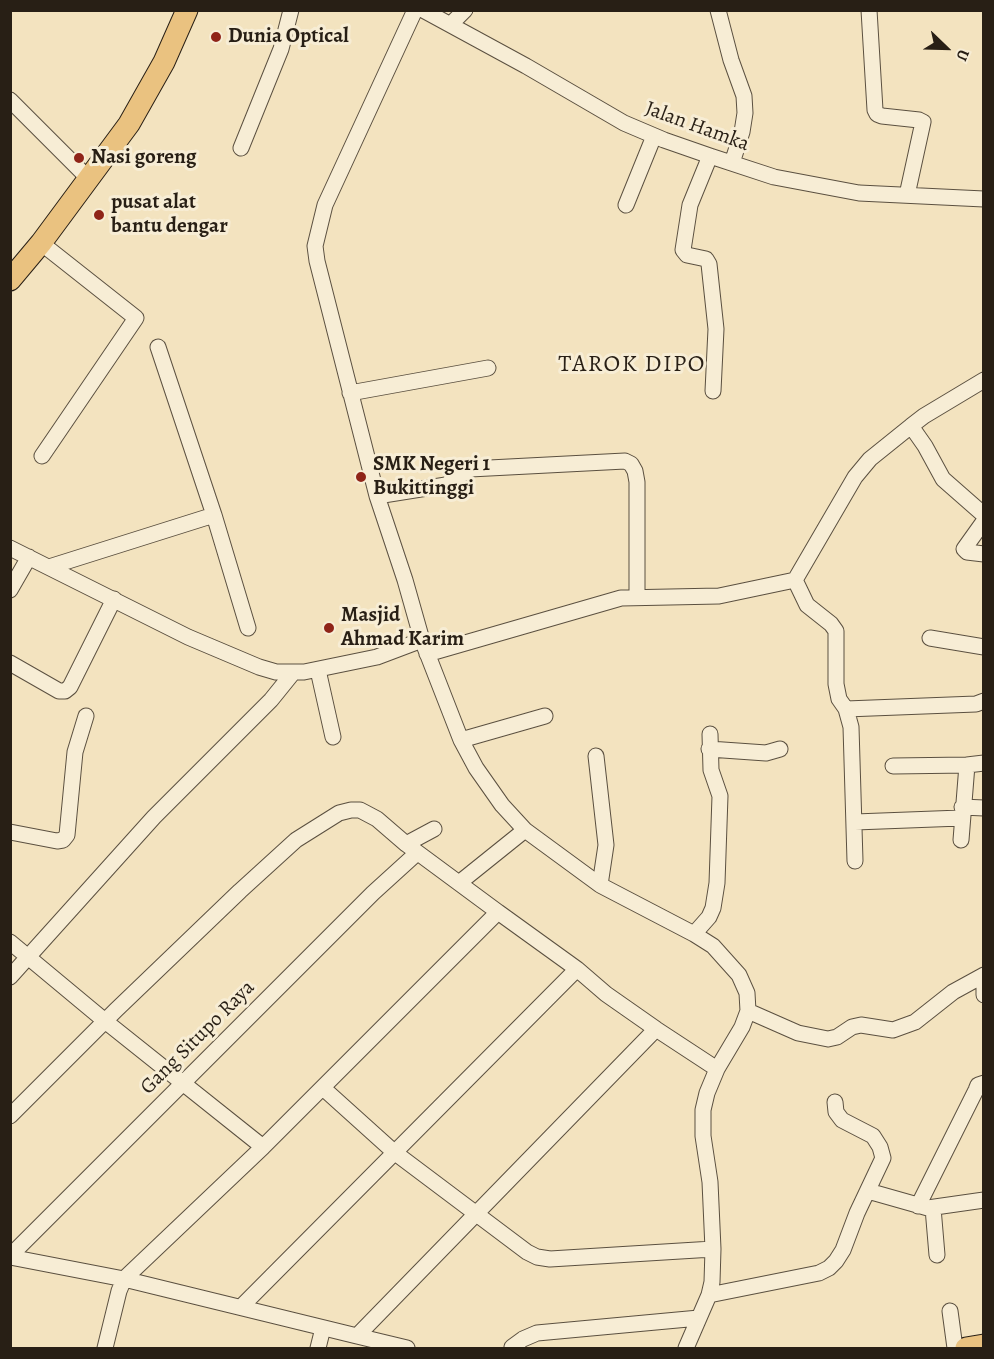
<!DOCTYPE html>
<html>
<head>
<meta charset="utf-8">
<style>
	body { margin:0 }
	#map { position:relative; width:994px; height:1359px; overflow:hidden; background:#f3e3bf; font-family:Alegreya,serif }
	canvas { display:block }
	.frame { position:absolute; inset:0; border:12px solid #281f15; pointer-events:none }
	.north { position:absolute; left:916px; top:18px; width:60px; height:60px; -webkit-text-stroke:4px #f7edd5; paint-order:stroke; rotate:113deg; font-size:16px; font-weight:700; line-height:24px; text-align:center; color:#281f15 }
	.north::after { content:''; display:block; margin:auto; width:21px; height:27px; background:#281f15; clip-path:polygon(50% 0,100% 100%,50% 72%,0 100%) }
</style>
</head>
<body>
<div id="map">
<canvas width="994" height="1359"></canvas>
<div class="frame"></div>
<div class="north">U</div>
</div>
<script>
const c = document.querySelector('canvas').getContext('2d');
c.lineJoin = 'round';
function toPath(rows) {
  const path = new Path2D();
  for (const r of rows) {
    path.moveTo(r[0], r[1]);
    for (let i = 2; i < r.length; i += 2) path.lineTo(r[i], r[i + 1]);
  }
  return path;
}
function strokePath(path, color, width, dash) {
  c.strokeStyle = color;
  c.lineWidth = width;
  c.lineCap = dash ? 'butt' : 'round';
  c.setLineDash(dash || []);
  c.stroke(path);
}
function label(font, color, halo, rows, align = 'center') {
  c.font = font + ' Alegreya,serif';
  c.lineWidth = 6;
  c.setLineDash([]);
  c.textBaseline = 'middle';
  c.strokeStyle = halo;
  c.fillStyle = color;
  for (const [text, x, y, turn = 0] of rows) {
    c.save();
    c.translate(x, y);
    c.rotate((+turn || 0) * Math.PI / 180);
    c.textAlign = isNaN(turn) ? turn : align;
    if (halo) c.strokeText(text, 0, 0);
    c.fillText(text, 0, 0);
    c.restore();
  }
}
const minor = toPath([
	[415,10,325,205,315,246,317,261,377,496,405,580,422,640,461,740,476,768,502,805,525,830,600,885,694,934,713,946,739,975,747,993,748,1011,742,1027,717,1069,707,1093,703,1110,703,1136,710,1182,713,1249,712,1282,709,1295,686,1348],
	[423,10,526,66,624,123,664,140,710,156,774,177,859,193,984,199],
	[718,10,731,60,744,96,745,113,742,132,732,163],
	[869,10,875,110,877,114,882,116,919,120,923,122,907,195],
	[451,24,465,10],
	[10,100,89,179],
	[241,148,281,49,291,10],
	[710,156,690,205,683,250,687,255,706,259,709,264,716,329,713,391],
	[626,205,654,136],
	[41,243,136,318,42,456],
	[158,347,214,515,248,628],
	[984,380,924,416,911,426,925,446,943,479,984,515],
	[350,393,488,368],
	[377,496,446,485,470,469,625,461,631,464,635,471,637,482,637,597],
	[984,521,964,549,967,552,984,554],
	[10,548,188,637,259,667,276,672,304,672,377,657,422,640],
	[49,567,214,515],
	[795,580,855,477,870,459,911,426],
	[10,590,29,557],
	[930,638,984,647],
	[427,654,621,598,719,596,795,580,807,605,831,624,836,631,836,684,839,699,846,709,851,727,855,861],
	[10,663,59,691,65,691,70,687,114,599],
	[318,670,333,737],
	[846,709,976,704,984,701],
	[461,740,545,716],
	[709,749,766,753,780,749],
	[596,756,606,845,600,885],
	[967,765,984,763],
	[893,766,967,765,961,840],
	[962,807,984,808],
	[855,822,961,818],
	[10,832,57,841,63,840,67,835,75,752,86,716],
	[406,844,434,829],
	[459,883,525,830],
	[498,912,577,969,606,994,656,1029,717,1069],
	[694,934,709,917,713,908,717,883,720,796,711,770,710,734],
	[10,942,105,1021,263,1147],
	[10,977,154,817,271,700,292,674],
	[984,986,984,995],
	[748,1011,798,1033,828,1039,837,1037,852,1027,861,1025,893,1030,915,1022,953,992,984,975],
	[323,1088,394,1152,527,1252,537,1257,550,1259,713,1249],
	[10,1116,116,1010,240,891,296,840,339,813,351,810,360,810,377,819,406,844,498,912,263,1147,124,1279,119,1291,105,1348],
	[868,1191,928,1208,984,1200],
	[918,1206,976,1090,978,1085,984,1083],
	[933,1208,937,1255],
	[10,1256,373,893,417,853],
	[10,1257,124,1279,357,1336,656,1029],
	[709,1295,819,1273,829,1268,836,1261,843,1250,857,1213,883,1158,880,1147,873,1136,842,1120,836,1112,835,1102],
	[241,1307,577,969],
	[950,1311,955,1348],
	[357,1336,407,1348],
	[512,1347,523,1339,537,1333,699,1318],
	[318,1348,323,1328]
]);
const highway = toPath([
	[10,280,41,243,129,124,164,62,187,10],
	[966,1348,984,1345]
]);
strokePath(minor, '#5b5040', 17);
strokePath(highway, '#281f15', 23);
strokePath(minor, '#f7edd5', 15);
strokePath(highway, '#eac280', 21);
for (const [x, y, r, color] of [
	[216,37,6,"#8f2418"],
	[79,158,6,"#8f2418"],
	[99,215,6,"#8f2418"],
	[361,477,6,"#8f2418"],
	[329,628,6,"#8f2418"]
]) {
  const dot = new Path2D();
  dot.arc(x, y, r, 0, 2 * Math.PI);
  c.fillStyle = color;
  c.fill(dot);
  strokePath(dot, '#f7edd5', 2);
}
label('bold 21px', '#281f15', '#f7edd5', [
	["Dunia Optical",228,37],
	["Nasi goreng",91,158],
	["pusat alat",111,203],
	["bantu dengar",111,227],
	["SMK Negeri 1",373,465],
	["Bukittinggi",373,489],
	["Masjid",341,616],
	["Ahmad Karim",341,640]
], 'left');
label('21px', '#281f15', '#f7edd5', [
	["Jalan Hamka",697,127,20],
	["Gang Situpo Raya",198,1038,-45]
]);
c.letterSpacing = '1.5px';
label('24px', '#281f15', '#f7edd5', [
	["TAROK DIPO",632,365]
]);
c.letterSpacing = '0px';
</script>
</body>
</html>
